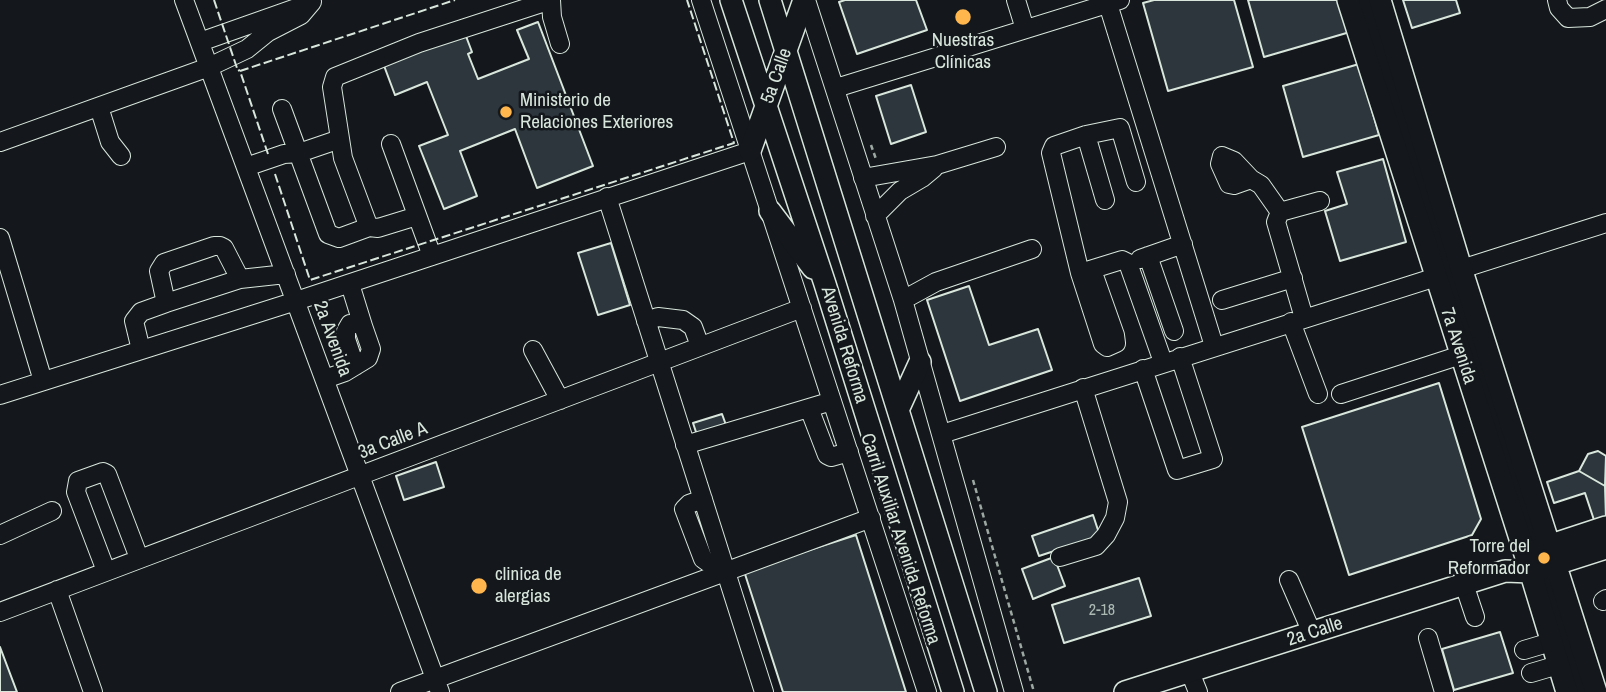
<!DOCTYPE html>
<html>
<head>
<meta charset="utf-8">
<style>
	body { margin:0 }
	canvas { display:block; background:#14181c }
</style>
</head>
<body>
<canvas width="1606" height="692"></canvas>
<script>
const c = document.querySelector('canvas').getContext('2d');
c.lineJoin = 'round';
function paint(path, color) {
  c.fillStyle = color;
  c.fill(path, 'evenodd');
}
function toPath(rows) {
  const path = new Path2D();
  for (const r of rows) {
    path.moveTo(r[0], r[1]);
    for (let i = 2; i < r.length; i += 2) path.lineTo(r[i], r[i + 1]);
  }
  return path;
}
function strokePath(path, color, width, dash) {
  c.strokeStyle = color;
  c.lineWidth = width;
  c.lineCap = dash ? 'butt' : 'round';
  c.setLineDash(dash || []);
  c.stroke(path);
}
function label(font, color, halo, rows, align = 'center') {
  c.font = font + ' "Archivo Narrow",sans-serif';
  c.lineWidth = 5;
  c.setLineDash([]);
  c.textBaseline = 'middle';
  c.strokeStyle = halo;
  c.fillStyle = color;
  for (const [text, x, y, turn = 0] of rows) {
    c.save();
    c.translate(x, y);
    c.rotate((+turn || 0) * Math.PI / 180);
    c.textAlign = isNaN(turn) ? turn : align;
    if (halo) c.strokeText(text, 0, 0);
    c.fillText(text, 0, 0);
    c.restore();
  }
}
const building = toPath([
	[845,0,916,0,927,30,857,54,839,2,845,0],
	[1154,0,1234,0,1253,67,1168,91,1143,3,1154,0],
	[1248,0,1341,0,1350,32,1264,57,1248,0],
	[1403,0,1456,0,1460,13,1412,28,1403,0],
	[538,22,593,166,537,188,515,129,460,151,477,196,444,209,419,146,448,135,427,82,395,95,383,63,464,31,472,52,468,54,478,79,529,59,517,30,538,22],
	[1359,64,1379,135,1303,157,1283,86,1359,64],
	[911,85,926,132,891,144,876,96,911,85],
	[1383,159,1406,242,1340,261,1325,211,1347,204,1337,172,1383,159],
	[611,243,630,305,598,315,578,253,611,243],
	[969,286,989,345,1038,329,1052,370,960,401,927,300,969,286],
	[1439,383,1481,519,1472,535,1349,575,1302,427,1439,383],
	[722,414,726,425,697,435,693,423,722,414],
	[1598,451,1606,456,1605,486,1579,471,1588,454,1598,451],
	[436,462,444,487,404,500,396,476,436,462],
	[1579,471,1605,486,1606,519,1595,523,1585,493,1554,503,1547,482,1579,471],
	[1093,515,1100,536,1039,556,1032,536,1093,515],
	[856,535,906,692,783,692,744,571,856,535],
	[1054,557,1065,586,1033,599,1022,569,1054,557],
	[1139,578,1151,616,1064,643,1052,605,1139,578],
	[1500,632,1513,673,1454,690,1442,649,1500,632],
	[0,647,17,692,0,692,0,647]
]);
paint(building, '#2c363c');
strokePath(building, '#d8e6dc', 2);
const minor = toPath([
	[184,0,440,692],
	[551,0,552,17,560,44],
	[701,0,927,692],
	[806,0,903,300,1014,692],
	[1016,0,1025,29],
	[1361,0,1581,692],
	[1557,0,1559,8,1568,18,1590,17,1606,9],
	[1108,4,1214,346],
	[200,42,299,7],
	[836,88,1120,0],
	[99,107,110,142,121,156],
	[282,109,328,234,339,238,369,227],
	[1086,135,1105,200],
	[0,142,209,67,247,49,268,32,301,15,312,2],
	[391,144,432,256],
	[246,167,284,154,299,153,340,139],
	[863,178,937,165,996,147],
	[1251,179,1234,185,1229,184,1220,164,1222,156,1234,161,1251,179,1261,185,1280,212],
	[1136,182,1120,128,1086,135,1054,146,1051,153,1080,273,1122,260,1128,263,1163,362],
	[607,197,764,692],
	[417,216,378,228,369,227,368,225,343,158,332,87,335,77,419,43,551,0],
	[875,216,900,191,922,178,934,168],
	[0,238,43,381],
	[1148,256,1174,331],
	[1140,259,1183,244],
	[1080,273,1103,344,1107,347,1116,343,1115,335,1092,270],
	[350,284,363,326],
	[903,300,936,282,1032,249],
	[1222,300,1293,278],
	[166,303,240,279],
	[1304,318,1276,222,1280,212,1320,201],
	[646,321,658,317,683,320,693,327,700,346],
	[1291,322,1318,394],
	[141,350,134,321,141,312,166,303,159,271,164,263,214,246,220,246,224,248,240,279,286,274],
	[533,350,560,400],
	[1143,369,1177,470,1213,459,1180,357],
	[325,379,345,372,368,358,371,349,363,326,357,324,350,324,346,331,346,339,355,366],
	[1341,394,1461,355],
	[0,395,296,301,750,151],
	[809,408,827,455,831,457,849,452],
	[942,434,1606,223],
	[685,445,832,401],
	[703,499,689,504,684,509,703,559,721,572],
	[0,535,52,511],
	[1060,557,1096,546,1106,535,1115,518,1118,502,1083,388],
	[106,571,76,492,78,481,103,472,107,474,139,558],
	[1289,580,1312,633],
	[1464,584,1475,617],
	[57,590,93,692],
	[1603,601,1606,599],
	[0,612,802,308],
	[1428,638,1444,692],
	[1524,650,1551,642],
	[1190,672,1198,692],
	[1531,673,1558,665],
	[400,692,871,518]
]);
const major = toPath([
	[731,0,825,284,953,692],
	[770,0,986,692],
	[1348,0,1525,554,1567,692],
	[1380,0,1461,268,1596,692],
	[750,151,804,0],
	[770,211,813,268],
	[898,410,920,362],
	[1539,549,1606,527],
	[1125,692,1505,571,1531,572,1606,548]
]);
strokePath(minor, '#d8e6dc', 20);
strokePath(major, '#d8e6dc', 24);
strokePath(toPath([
	[871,145,876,159],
	[973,480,1034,692]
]), '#9da8a2', 2.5, [5, 3.5]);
strokePath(minor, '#14181c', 18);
strokePath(major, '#14181c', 21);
strokePath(toPath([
	[214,0,238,71,240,70],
	[268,154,240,71,455,0],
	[275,174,310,280,734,143,687,0]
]), '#d8e6dc', 2, [9, 3.5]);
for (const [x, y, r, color] of [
	[963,17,9,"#ffb74d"],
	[506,112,7,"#ffb74d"],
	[1544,558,7,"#ffb74d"],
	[479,586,9,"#ffb74d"]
]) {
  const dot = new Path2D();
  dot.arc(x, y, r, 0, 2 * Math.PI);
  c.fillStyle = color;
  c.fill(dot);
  strokePath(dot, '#14181c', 2.5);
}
label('16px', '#adbab4', null, [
	["2-18",1102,611]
]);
label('19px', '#d8e6dc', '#14181c', [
	["Nuestras",963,41,"center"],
	["Clínicas",963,63,"center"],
	["Ministerio de",520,101],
	["Relaciones Exteriores",520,123],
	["Torre del",1530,547,"right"],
	["Reformador",1530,569,"right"],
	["clinica de",495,575],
	["alergias",495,597]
], 'left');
label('19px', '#d8e6dc', '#14181c', [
	["5a Calle",777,76,-70],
	["2a Avenida",332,339,70],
	["Avenida Reforma",844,345,73],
	["7a Avenida",1458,346,72],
	["3a Calle A",393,441,-21],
	["Carril Auxiliar Avenida Reforma",900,539,72],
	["2a Calle",1315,632,-18]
]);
</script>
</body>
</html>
